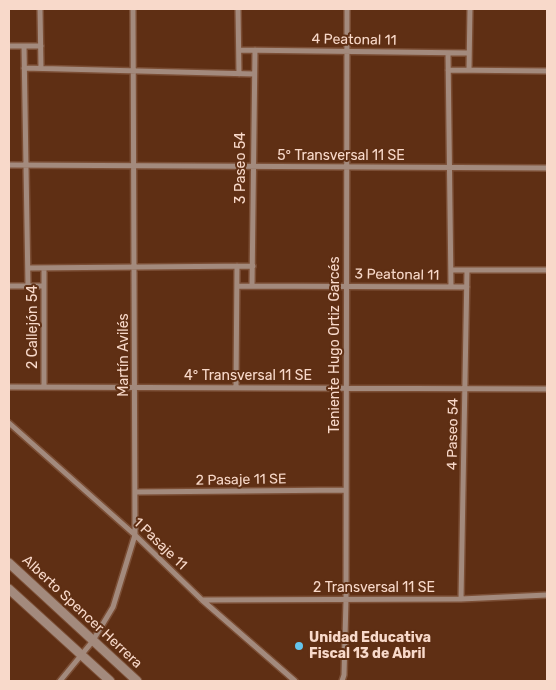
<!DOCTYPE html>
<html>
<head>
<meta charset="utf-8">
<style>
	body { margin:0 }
	#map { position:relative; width:556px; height:690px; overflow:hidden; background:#5f2f14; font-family:Rubik,sans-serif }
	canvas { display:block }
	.frame { position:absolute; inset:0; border:10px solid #f8d9ca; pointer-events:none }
</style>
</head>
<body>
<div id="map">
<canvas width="556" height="690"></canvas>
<div class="frame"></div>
</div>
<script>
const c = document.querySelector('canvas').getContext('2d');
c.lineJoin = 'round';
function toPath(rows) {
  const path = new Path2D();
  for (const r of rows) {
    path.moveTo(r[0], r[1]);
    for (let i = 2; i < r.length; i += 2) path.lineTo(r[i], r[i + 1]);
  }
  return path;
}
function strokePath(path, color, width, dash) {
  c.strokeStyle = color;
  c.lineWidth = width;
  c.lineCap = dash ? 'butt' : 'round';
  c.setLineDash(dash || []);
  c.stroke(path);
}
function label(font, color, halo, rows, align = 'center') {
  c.font = font + ' Rubik,sans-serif';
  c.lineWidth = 4;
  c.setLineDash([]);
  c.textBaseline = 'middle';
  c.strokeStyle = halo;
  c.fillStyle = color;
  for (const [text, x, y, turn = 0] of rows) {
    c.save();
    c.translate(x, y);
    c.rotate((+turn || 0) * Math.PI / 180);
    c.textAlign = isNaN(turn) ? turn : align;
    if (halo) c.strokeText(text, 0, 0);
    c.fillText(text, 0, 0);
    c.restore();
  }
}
const minor = toPath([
	[40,9,41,68],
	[238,9,239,74],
	[9,46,41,46],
	[24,46,28,286],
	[239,50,469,53],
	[448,53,451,287],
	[24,68,254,74],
	[469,69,470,9],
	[448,70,547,71],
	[9,165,547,168],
	[28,268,253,266],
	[451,270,547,270],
	[9,286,44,286],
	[237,286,467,287],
	[252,286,255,50],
	[9,387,547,389],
	[44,387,44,268],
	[236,388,237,266],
	[9,423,135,535,202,600,295,681],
	[136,492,346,490],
	[461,599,467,270],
	[202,600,461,599,547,595],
	[60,681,92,642,113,607,135,535,133,9],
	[342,681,344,675,346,600,347,9]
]);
const tertiary = toPath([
	[9,563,137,681],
	[9,589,110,681]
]);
strokePath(minor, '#7b4e35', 8);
strokePath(tertiary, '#7b4e35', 11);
strokePath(minor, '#a38a7d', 5);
strokePath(tertiary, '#a38a7d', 9);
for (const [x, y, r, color] of [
	[299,646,5,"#64c5ee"]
]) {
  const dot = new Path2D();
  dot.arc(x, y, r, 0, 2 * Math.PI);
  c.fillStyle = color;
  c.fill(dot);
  strokePath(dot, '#5f2f14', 2);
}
label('14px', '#f8d9ca', '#5f2f14', [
	["4 Peatonal 11",354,40,1],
	["5° Transversal 11 SE",341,156],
	["3 Paseo 54",241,168,-90],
	["3 Peatonal 11",397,275,1],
	["2 Callejón 54",33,327,-90],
	["Teniente Hugo Ortiz Garcés",335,345,-90],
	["Martín Avilés",124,355,-90],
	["4° Transversal 11 SE",248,376],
	["4 Paseo 54",453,434,-89],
	["2 Pasaje 11 SE",241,480,-1],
	["1 Pasaje 11",160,544,44],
	["2 Transversal 11 SE",374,588],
	["Alberto Spencer Herrera",82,612,43]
]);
label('bold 14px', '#f8d9ca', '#5f2f14', [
	["Unidad Educativa",309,638],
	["Fiscal 13 de Abril",309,654]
], 'left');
</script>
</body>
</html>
